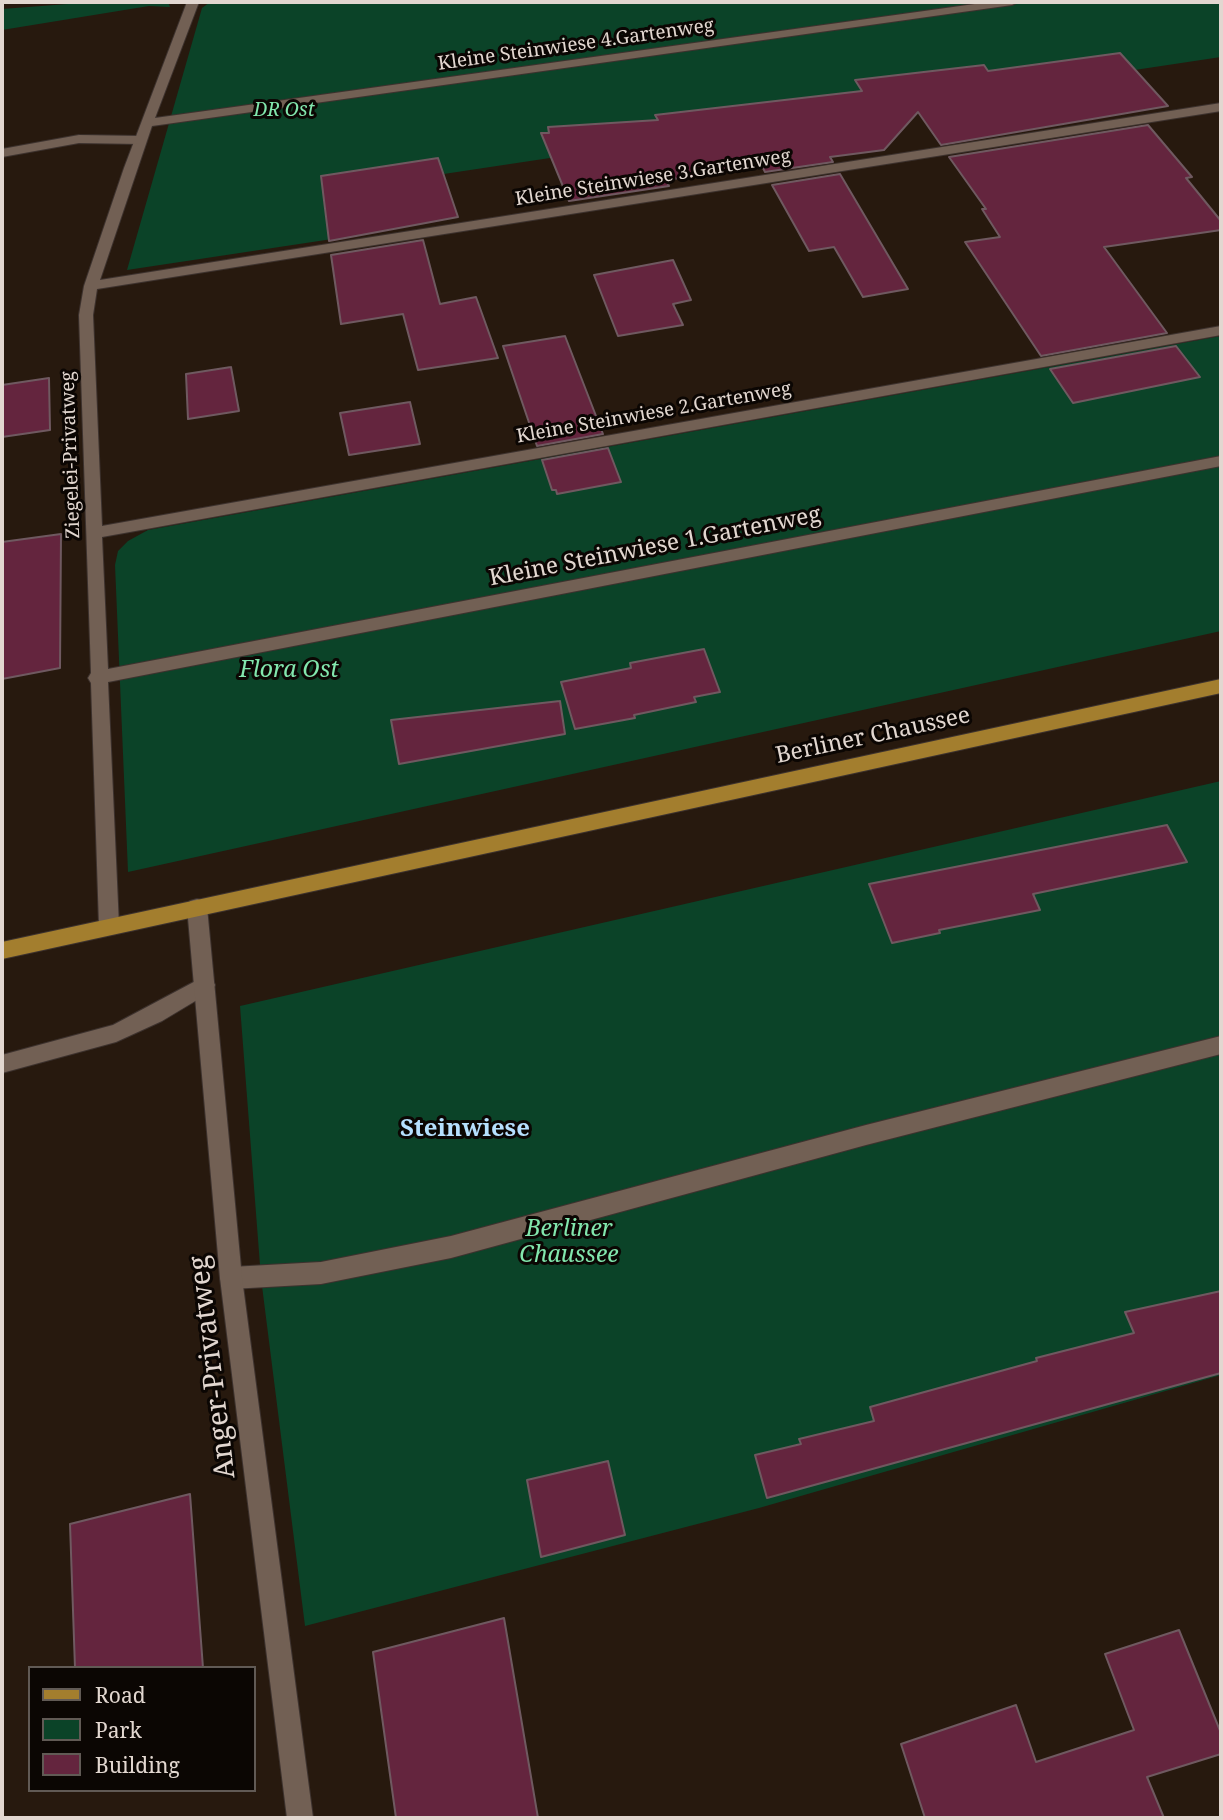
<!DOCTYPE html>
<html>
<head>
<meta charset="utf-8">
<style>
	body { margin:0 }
	#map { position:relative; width:1223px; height:1820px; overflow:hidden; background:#27190e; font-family:"Noto Serif",serif }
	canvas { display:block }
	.frame { position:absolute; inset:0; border:4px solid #e2d7d0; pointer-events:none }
	.legend { position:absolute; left:28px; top:1666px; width:228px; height:126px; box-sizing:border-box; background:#0b0603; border:2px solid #615a55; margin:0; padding:9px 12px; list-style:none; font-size:21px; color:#e2d7d0 }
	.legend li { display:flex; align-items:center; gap:14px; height:35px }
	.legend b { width:35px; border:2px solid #615a55 }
</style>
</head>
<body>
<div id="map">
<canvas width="1223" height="1820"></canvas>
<div class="frame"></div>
<ul class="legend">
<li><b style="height:9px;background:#a37e2e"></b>Road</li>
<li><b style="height:19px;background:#0b4328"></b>Park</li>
<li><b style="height:19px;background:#64253e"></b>Building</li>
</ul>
</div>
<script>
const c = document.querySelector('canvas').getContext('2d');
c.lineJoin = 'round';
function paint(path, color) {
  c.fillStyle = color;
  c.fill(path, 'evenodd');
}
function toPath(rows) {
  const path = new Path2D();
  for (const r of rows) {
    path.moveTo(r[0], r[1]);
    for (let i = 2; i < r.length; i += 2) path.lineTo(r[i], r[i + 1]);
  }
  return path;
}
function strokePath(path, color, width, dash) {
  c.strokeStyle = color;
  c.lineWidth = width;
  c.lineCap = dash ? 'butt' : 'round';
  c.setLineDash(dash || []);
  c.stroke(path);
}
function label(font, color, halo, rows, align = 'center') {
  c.font = font + ' "Noto Serif",serif';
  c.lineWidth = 6;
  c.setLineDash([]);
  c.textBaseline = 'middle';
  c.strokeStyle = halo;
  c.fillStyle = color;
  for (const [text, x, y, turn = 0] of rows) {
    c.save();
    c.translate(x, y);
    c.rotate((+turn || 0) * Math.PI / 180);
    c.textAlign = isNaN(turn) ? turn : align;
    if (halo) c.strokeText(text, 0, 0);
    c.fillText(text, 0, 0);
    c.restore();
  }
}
paint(toPath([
	[94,2,168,2,170,7,149,6,2,30,2,9],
	[210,2,1221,2,1221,57,364,186,372,233,127,270,202,8],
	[1221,336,1221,631,128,872,115,565,118,551,128,541,148,530],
	[1221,781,1221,1375,759,1508,305,1626,261,1278,240,1006]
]), '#0b4328');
const building = toPath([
	[1120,53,1168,106,941,145,918,112,884,150,830,157,833,162,765,172,762,166,666,180,669,186,569,201,541,133,549,133,548,127,658,120,655,115,862,91,855,80,984,65,988,71,1120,53],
	[1148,125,1192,177,1186,178,1221,221,1221,230,1104,247,1167,333,1041,356,965,242,1000,237,982,209,986,209,949,157,1148,125],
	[438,158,458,217,329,241,321,176,438,158],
	[840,174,908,289,863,297,834,247,809,251,772,185,840,174],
	[423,240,440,304,476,297,498,358,418,370,403,314,341,324,331,255,423,240],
	[673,260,691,300,673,304,683,325,618,336,594,275,673,260],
	[565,336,603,434,537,446,503,346,565,336],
	[1176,346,1200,377,1073,403,1050,369,1176,346],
	[231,367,239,411,188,419,186,374,231,367],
	[49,378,50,430,2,437,2,385,49,378],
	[410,402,420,444,349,455,340,413,410,402],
	[608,448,621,482,557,494,556,490,552,490,542,460,608,448],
	[61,534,60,668,2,679,2,542,61,534],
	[704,649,720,692,694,697,696,702,634,715,635,718,575,729,561,682,631,668,630,663,704,649],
	[560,701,565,734,399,764,391,720,560,701],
	[1167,825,1187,862,1033,894,1040,910,939,930,940,933,892,943,869,884,1167,825],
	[1221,1291,1221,1373,767,1498,755,1455,801,1444,799,1439,874,1421,870,1407,1037,1361,1036,1358,1134,1333,1125,1312,1221,1291],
	[608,1461,625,1535,541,1557,527,1480,608,1461],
	[190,1494,203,1668,75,1668,70,1524,190,1494],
	[504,1618,538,1818,396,1818,373,1652,504,1618],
	[1179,1630,1221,1733,1221,1754,1147,1777,1164,1818,925,1818,901,1744,1016,1705,1036,1762,1134,1730,1105,1654,1179,1630]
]);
paint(building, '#64253e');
strokePath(building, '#6f5960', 2);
const service = toPath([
	[187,2,199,2,155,118,989,2,1018,2,1012,5,152,126,100,280,1221,103,1221,111,97,289,93,315,102,526,1221,326,1221,335,102,537,108,669,1221,456,1221,466,108,682,119,926,116,932,109,934,102,932,99,926,91,683,88,678,91,673,79,315,84,286,124,168,187,2],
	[205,976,212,979,215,985,212,991,162,1021,116,1042,2,1073,2,1055,113,1025,205,976],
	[1221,1036,1221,1054,866,1145,451,1258,321,1284,231,1289,223,1286,220,1278,223,1270,231,1267,321,1262,451,1236,866,1125,1221,1036]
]);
const minor = toPath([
	[79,135,140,136,146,140,140,144,79,143,2,157,2,149,79,135],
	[197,899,204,901,207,907,242,1278,313,1818,287,1818,220,1278,187,907,190,901,197,899]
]);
const primary = toPath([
	[1221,679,1221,693,2,959,2,942,1221,679]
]);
strokePath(service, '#3d322e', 2);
strokePath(minor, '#3d322e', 2);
strokePath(primary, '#3d322e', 2);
paint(service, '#726054');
paint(minor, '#726054');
paint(primary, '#a37e2e');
label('19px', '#e2d7d0', '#0b0603', [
	["Kleine Steinwiese 4.Gartenweg",576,45,-8],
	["Kleine Steinwiese 3.Gartenweg",653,178,-9],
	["Kleine Steinwiese 2.Gartenweg",654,413,-10],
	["Ziegelei-Privatweg",71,455,-92]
]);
label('italic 19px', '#82e7ad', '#0b0603', [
	["DR Ost",284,111]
]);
label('23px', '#e2d7d0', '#0b0603', [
	["Kleine Steinwiese 1.Gartenweg",655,547,-11],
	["Berliner Chaussee",873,736,-12]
]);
label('italic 23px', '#82e7ad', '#0b0603', [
	["Flora Ost",289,670],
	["Berliner",569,1229],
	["Chaussee",569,1255]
]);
label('bold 24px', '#b6e0fe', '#0b0603', [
	["Steinwiese",465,1129]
]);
label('28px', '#e2d7d0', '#0b0603', [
	["Anger-Privatweg",213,1367,-97]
]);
</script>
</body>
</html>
